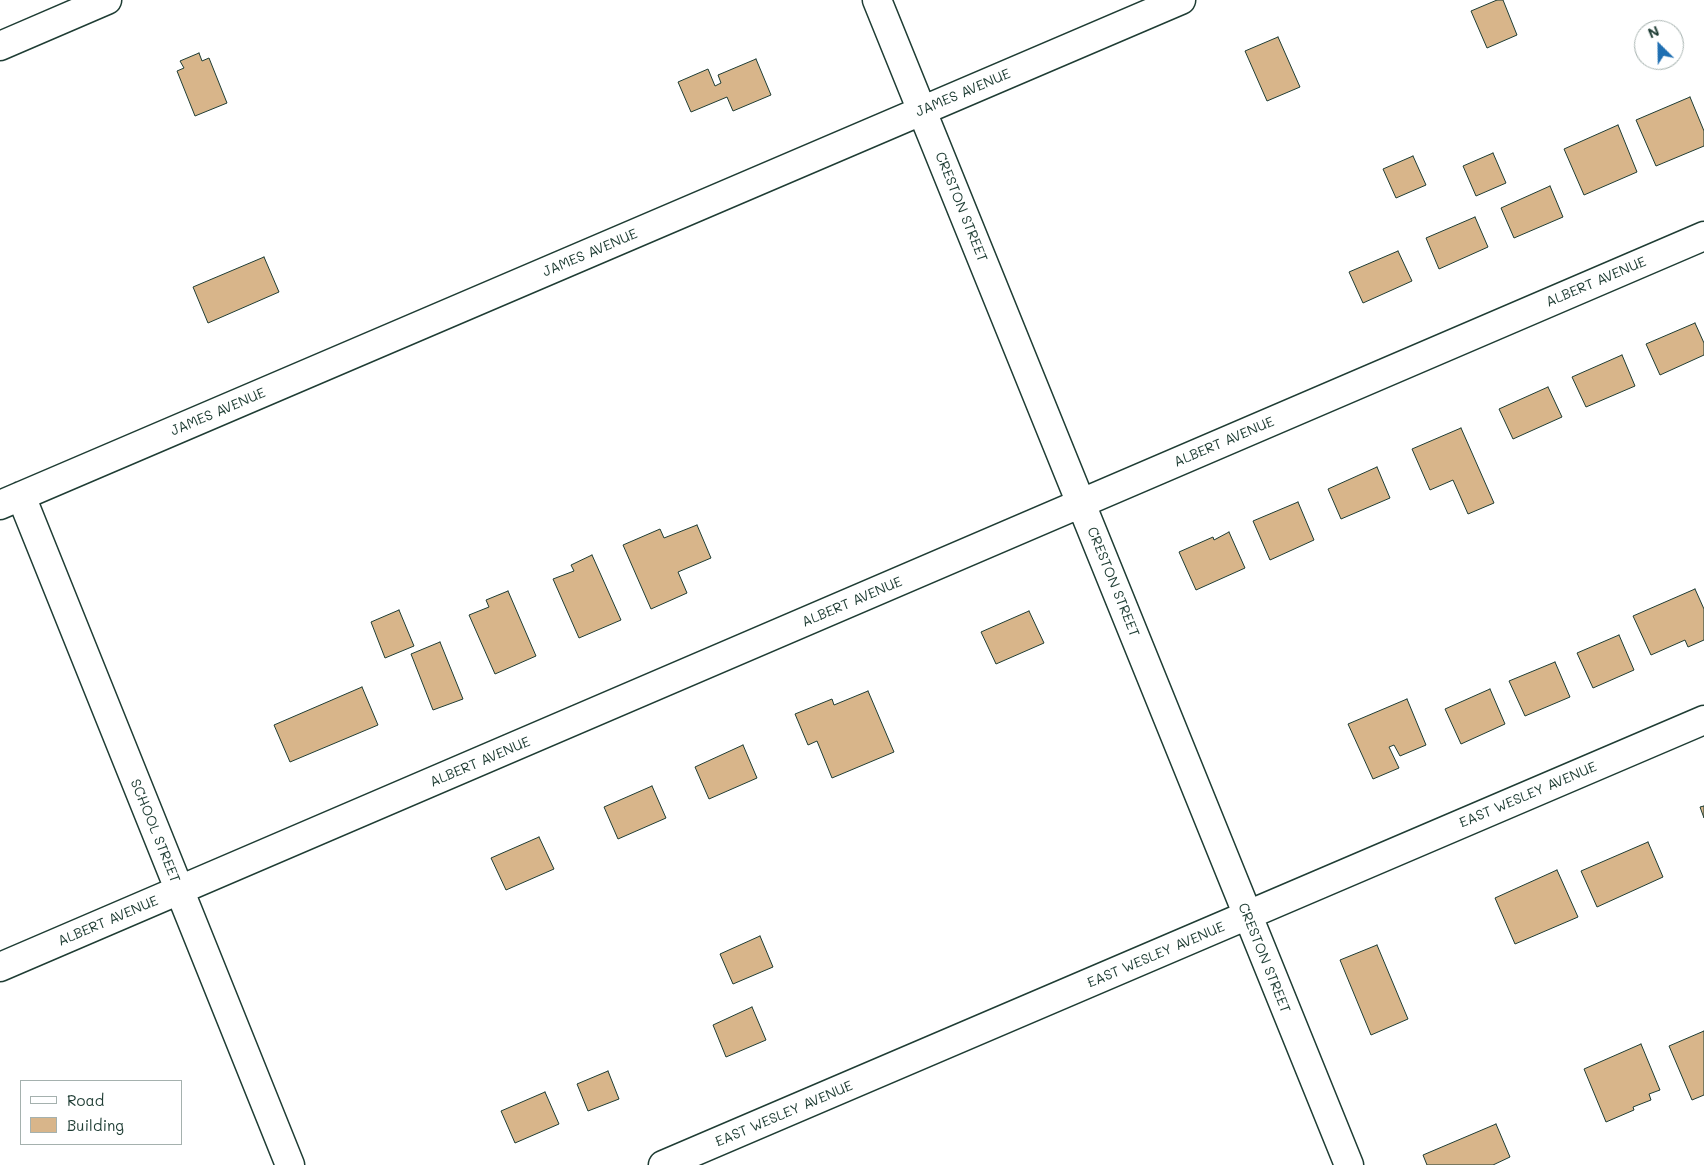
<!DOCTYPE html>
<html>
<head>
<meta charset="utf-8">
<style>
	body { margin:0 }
	#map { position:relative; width:1704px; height:1165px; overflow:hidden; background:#fff; font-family:Mali,sans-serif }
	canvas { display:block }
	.legend { position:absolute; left:20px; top:1080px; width:162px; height:65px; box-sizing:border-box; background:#fff; border:1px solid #a5b1ae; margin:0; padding:6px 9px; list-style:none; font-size:15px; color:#1f3d34 }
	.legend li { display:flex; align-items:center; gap:10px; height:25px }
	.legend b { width:25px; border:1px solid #a5b1ae }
	.north { position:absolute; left:1634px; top:20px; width:50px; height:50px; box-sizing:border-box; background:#fff; border:1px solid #a5b1ae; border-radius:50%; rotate:337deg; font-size:14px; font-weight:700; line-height:20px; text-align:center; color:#1f3d34 }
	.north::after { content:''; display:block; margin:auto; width:18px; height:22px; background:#1f6fb2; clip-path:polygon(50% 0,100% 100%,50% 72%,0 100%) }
</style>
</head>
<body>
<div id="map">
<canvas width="1704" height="1165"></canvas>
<ul class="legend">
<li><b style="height:6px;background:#fff"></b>Road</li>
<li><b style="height:14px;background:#d8b58a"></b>Building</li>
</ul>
<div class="north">N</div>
</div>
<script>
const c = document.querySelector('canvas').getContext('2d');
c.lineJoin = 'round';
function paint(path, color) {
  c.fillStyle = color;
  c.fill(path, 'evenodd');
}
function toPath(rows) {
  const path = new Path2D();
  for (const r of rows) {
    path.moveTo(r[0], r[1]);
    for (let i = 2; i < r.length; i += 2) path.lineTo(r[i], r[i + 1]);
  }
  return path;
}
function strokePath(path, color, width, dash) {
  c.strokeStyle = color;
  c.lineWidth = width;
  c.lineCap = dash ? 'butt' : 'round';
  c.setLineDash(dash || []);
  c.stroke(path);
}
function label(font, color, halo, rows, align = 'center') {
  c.font = font + ' Mali,sans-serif';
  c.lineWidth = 4.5;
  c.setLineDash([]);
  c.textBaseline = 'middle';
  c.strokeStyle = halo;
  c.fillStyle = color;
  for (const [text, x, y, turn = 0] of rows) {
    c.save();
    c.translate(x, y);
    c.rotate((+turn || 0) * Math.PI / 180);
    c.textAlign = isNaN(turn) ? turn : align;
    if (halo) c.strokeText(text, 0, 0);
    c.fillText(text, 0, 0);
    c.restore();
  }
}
const building = toPath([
	[1497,0,1503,0,1517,35,1487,48,1471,11,1497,0],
	[1278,37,1300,87,1267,101,1245,51,1278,37],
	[199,53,202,61,209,58,227,103,195,116,177,71,184,68,180,61,199,53],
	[756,59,771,95,733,111,727,97,691,112,678,82,708,69,715,86,721,83,718,75,756,59],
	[1690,97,1704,131,1704,146,1656,166,1636,120,1690,97],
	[1618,125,1637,172,1584,195,1564,149,1618,125],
	[1493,153,1506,183,1476,196,1463,166,1493,153],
	[1413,156,1426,185,1396,198,1383,169,1413,156],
	[1550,186,1563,217,1514,238,1501,208,1550,186],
	[1475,217,1488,247,1439,269,1426,238,1475,217],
	[1398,251,1412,281,1363,303,1349,272,1398,251],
	[264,257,279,292,208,323,193,287,264,257],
	[1695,323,1704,343,1704,355,1660,375,1646,344,1695,323],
	[1622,355,1635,386,1586,407,1572,377,1622,355],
	[1548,387,1562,417,1513,439,1499,409,1548,387],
	[1461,428,1494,503,1468,514,1453,480,1430,490,1412,449,1461,428],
	[1377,467,1390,498,1341,519,1328,489,1377,467],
	[1298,502,1314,540,1270,560,1253,521,1298,502],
	[697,525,711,558,678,572,687,593,651,609,623,545,660,529,664,538,697,525],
	[1229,532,1245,568,1196,590,1179,552,1213,537,1214,540,1229,532],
	[592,555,621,620,579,638,553,579,574,571,571,565,592,555],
	[1695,589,1704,609,1704,640,1688,647,1685,640,1651,655,1633,616,1695,589],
	[508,591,536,656,495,674,469,615,489,607,486,600,508,591],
	[399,610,414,646,385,658,371,622,399,610],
	[1029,611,1044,643,996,664,981,632,1029,611],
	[1619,635,1634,670,1593,688,1577,653,1619,635],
	[440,642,463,699,433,710,411,654,440,642],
	[1555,662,1570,697,1525,716,1509,681,1555,662],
	[362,687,378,725,290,762,274,725,362,687],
	[1490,689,1505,724,1461,744,1445,709,1490,689],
	[868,691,894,752,832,778,817,741,808,745,795,714,832,699,834,705,868,691],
	[1407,699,1426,745,1400,756,1394,745,1389,747,1399,768,1373,779,1348,724,1407,699],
	[743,745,757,778,709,799,695,767,743,745],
	[652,786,666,818,618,839,604,807,652,786],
	[1704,806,1704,818,1700,807,1704,806],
	[539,837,554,869,506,890,491,858,539,837],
	[1648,842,1663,877,1597,907,1581,871,1648,842],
	[1557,870,1578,917,1515,944,1495,898,1557,870],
	[760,936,773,967,733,984,720,954,760,936],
	[1377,945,1408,1019,1371,1035,1340,960,1377,945],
	[752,1007,766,1040,726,1057,713,1025,752,1007],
	[1704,1031,1704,1095,1692,1100,1669,1046,1704,1031],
	[1641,1044,1660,1090,1649,1094,1651,1100,1633,1107,1634,1110,1606,1122,1584,1069,1641,1044],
	[608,1071,619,1099,588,1111,577,1084,608,1071],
	[545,1092,559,1124,515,1143,501,1111,545,1092],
	[1496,1124,1510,1157,1493,1165,1427,1165,1423,1155,1496,1124]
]);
paint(building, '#d8b58a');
strokePath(building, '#1f3d34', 1);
const minor = toPath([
	[877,0,1349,1165],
	[0,46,107,0],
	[21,496,290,1165],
	[0,505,1181,0],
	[0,967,1704,236],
	[663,1165,1704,720]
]);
strokePath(minor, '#1f3d34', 31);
strokePath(minor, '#fff', 28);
label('14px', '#1f3d34', '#fff', [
	["JAMES AVENUE",963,93,-23],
	["CRESTON STREET",961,207,68],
	["JAMES AVENUE",590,253,-23],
	["ALBERT AVENUE",1596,282,-23],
	["JAMES AVENUE",218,412,-23],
	["ALBERT AVENUE",1224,442,-23],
	["CRESTON STREET",1113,582,68],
	["ALBERT AVENUE",852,602,-23],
	["ALBERT AVENUE",480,762,-23],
	["EAST WESLEY AVENUE",1528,795,-23],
	["SCHOOL STREET",155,831,68],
	["ALBERT AVENUE",108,921,-23],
	["EAST WESLEY AVENUE",1156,955,-23],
	["CRESTON STREET",1264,958,68],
	["EAST WESLEY AVENUE",784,1114,-23]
]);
</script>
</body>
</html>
